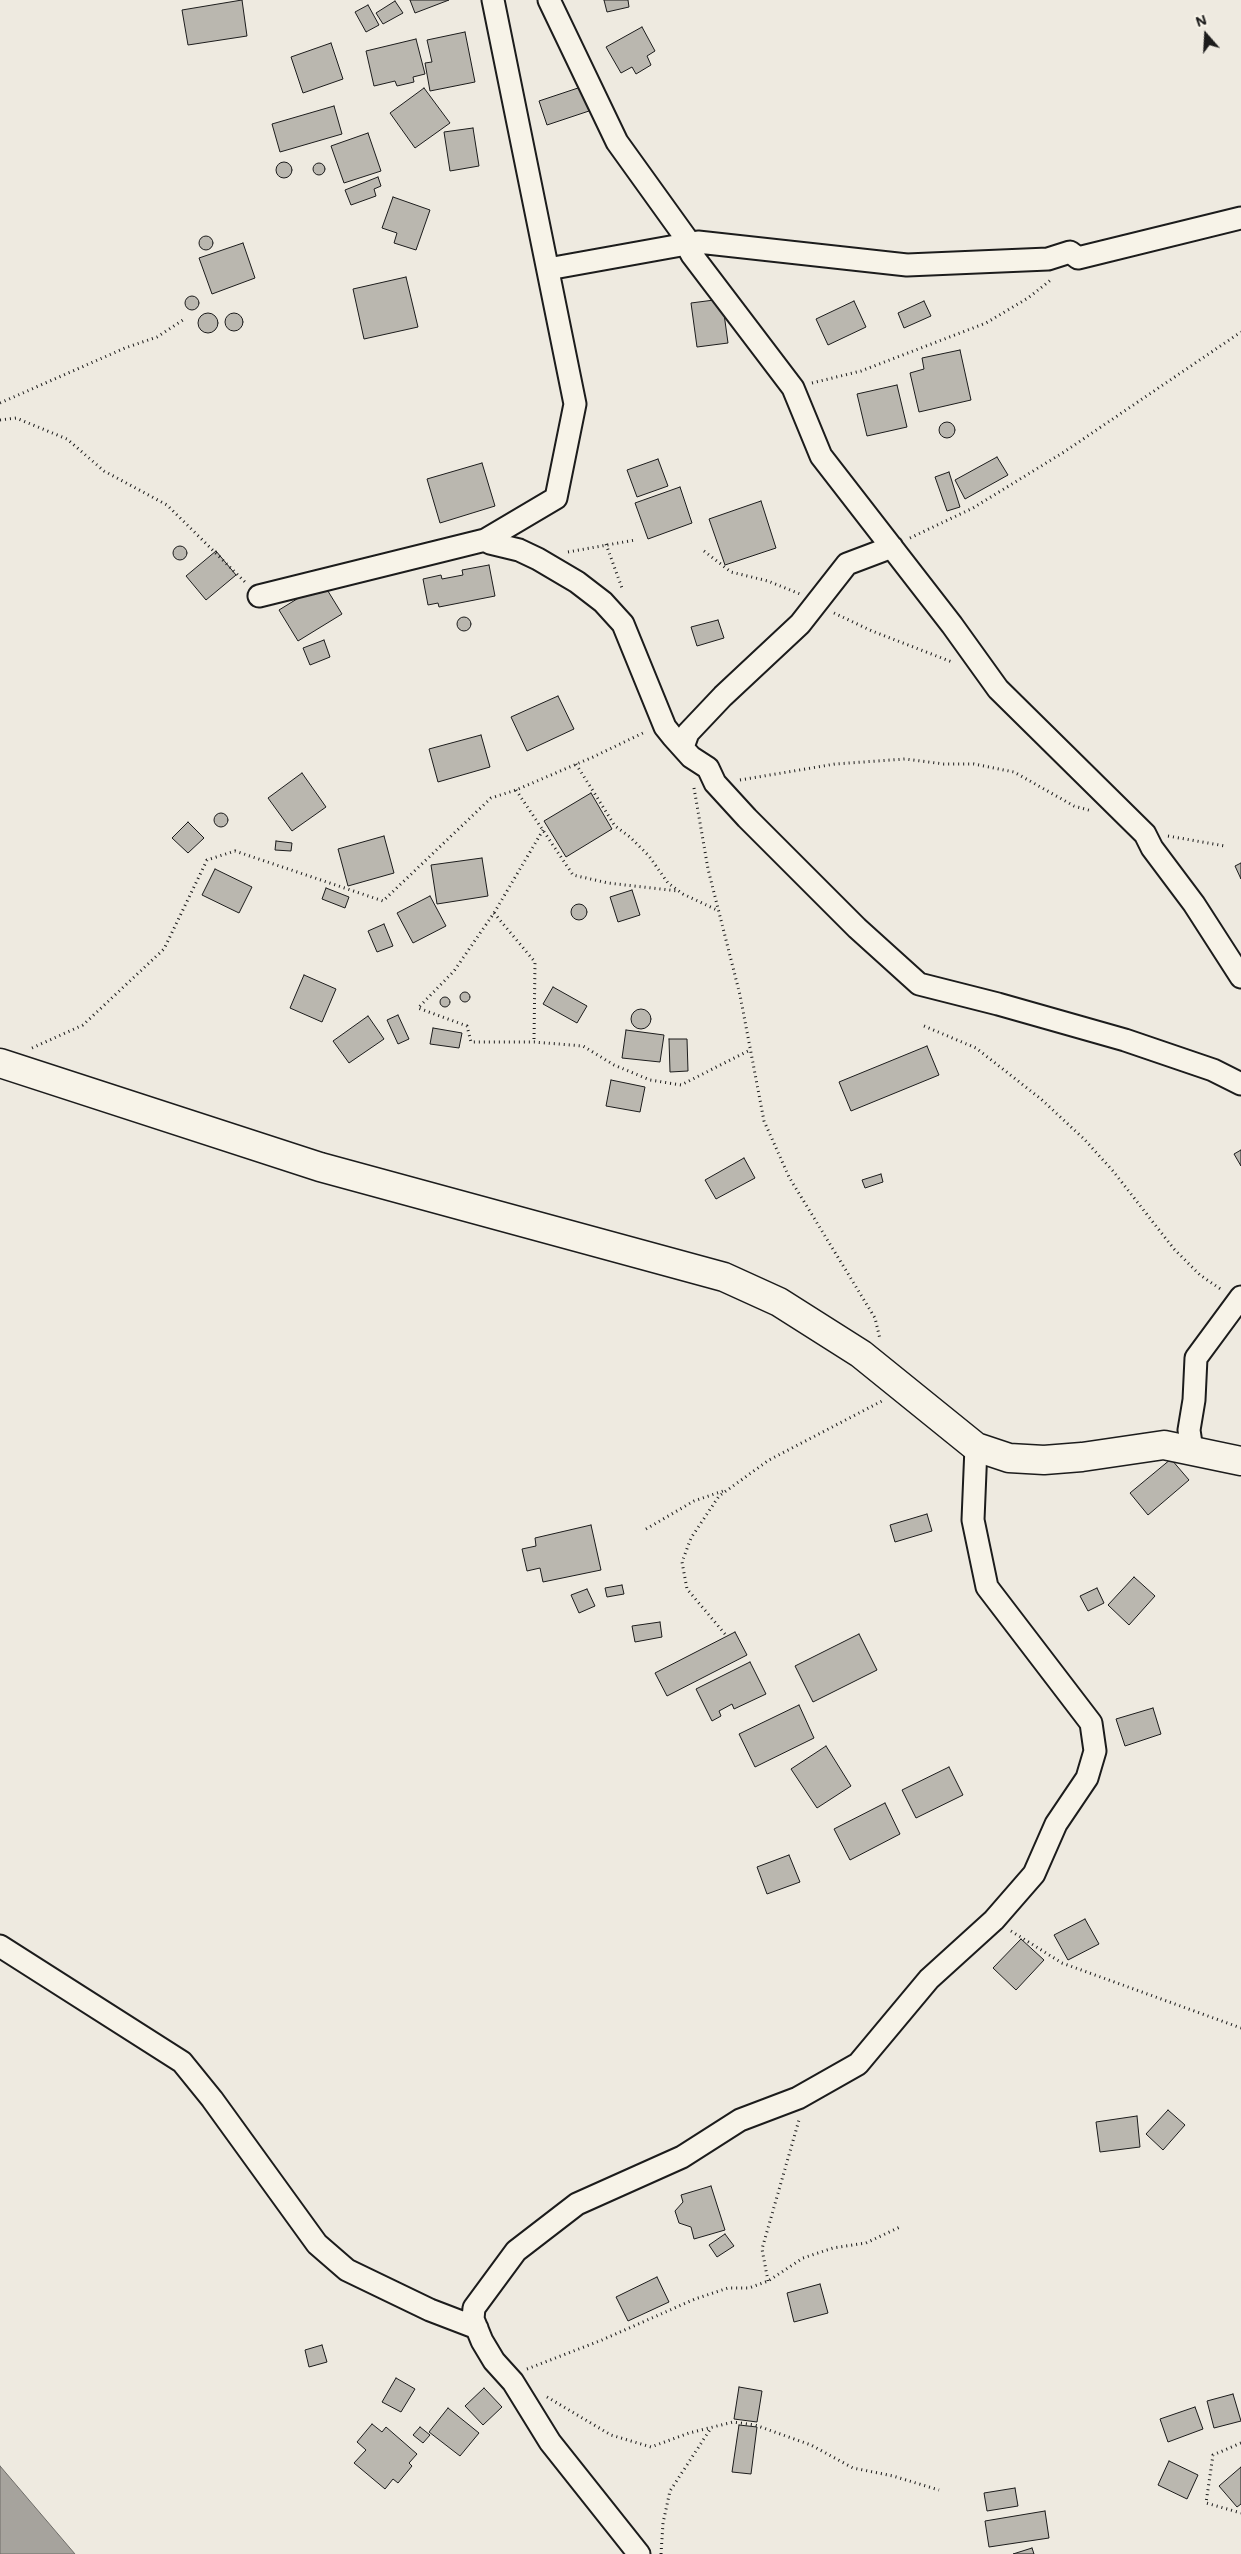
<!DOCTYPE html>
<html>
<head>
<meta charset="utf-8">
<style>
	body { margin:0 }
	#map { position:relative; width:1241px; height:2554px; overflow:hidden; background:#eeeae0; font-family:Mali,sans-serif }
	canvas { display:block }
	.north { position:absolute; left:1181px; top:10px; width:50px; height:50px; -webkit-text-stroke:4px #f7f3e8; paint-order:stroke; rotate:341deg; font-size:14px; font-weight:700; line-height:20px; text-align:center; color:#1c1c1c }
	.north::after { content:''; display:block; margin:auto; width:18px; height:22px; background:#1c1c1c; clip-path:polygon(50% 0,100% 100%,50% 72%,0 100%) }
</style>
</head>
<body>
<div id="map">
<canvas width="1241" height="2554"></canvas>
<div class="north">N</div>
</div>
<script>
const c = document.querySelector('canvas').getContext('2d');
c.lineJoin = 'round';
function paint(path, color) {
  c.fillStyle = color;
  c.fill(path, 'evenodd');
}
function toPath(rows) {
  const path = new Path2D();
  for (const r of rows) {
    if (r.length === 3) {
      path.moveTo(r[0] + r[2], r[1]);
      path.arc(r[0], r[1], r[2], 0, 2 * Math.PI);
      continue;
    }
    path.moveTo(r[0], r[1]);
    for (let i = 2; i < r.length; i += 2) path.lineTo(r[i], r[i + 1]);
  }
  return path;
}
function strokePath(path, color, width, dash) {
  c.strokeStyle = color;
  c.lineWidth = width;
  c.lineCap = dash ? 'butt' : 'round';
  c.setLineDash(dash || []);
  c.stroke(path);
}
const water = toPath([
	[0,2466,75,2554,0,2554,0,2466]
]);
paint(water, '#a6a39d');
strokePath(water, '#6f6d69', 1);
const building = toPath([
	[242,0,247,36,188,45,182,10,242,0],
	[410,0,449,0,415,13,410,0],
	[604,0,628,0,629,7,607,12,604,0],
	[395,1,403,13,383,24,376,13,395,1],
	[368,5,379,25,366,32,355,12,368,5],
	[642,27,655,51,647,56,651,65,636,74,632,67,621,73,606,47,642,27],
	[465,32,475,82,430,91,425,63,432,62,427,40,465,32],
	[416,39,425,74,413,77,414,82,397,86,395,81,374,86,366,51,416,39],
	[331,43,343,79,303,93,291,57,331,43],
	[581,87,589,111,547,125,539,101,581,87],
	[424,88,450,123,415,148,390,113,424,88],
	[334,106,342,134,280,152,272,124,334,106],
	[473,128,479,166,450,171,444,132,473,128],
	[368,133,381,171,344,183,331,146,368,133],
	[284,170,8],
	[319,169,6],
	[378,177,381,186,374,189,376,196,351,205,345,190,378,177],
	[393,197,430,210,416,250,394,243,397,233,382,228,393,197],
	[206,243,7],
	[243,243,255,278,212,294,199,258,243,243],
	[406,277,418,327,364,339,353,289,406,277],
	[192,303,7],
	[722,299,728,343,697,347,691,303,722,299],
	[854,301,866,327,828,345,816,319,854,301],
	[924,301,931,316,904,328,898,313,924,301],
	[234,322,9],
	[208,323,10],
	[960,350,971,400,919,412,910,373,924,369,922,358,960,350],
	[897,385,907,427,867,436,857,394,897,385],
	[947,430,8],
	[997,457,1008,475,965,499,955,480,997,457],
	[658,459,668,486,637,497,627,470,658,459],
	[482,463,495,506,440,523,427,479,482,463],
	[949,472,960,507,947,511,935,477,949,472],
	[680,487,692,523,648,539,635,503,680,487],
	[761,501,776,548,725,565,709,519,761,501],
	[180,553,7],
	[216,551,236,575,206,600,186,576,216,551],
	[489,565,495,596,439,607,438,603,428,605,423,579,441,575,442,579,463,575,462,570,489,565],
	[323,583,342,614,298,641,279,610,323,583],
	[464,624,7],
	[718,620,724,638,697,646,691,627,718,620],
	[324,640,330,657,310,665,303,648,324,640],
	[558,696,574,729,527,751,511,717,558,696],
	[481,735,490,767,438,782,429,749,481,735],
	[302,773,326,807,292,831,268,798,302,773],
	[591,793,612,829,566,857,544,821,591,793],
	[221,820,7],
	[188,822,204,838,188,853,172,838,188,822],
	[384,836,394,873,348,886,338,849,384,836],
	[276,841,292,843,291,851,275,850,276,841],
	[482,858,488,896,437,904,431,865,482,858],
	[1241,863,1241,879,1235,866,1241,863],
	[215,869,252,887,239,913,202,895,215,869],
	[326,888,349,897,345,908,322,899,326,888],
	[632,890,640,915,618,922,610,897,632,890],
	[430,896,446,926,413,943,397,913,430,896],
	[579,912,8],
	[384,924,393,946,377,952,368,931,384,924],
	[304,975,336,989,322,1022,290,1008,304,975],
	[553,987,587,1006,577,1023,543,1004,553,987],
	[465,997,5],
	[445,1002,5],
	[641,1019,10],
	[398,1015,409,1039,398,1044,387,1020,398,1015],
	[368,1016,384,1039,349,1063,333,1041,368,1016],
	[433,1028,462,1033,459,1048,430,1044,433,1028],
	[626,1030,664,1035,660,1062,622,1058,626,1030],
	[669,1039,687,1039,688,1071,670,1072,669,1039],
	[927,1046,939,1075,851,1111,839,1082,927,1046],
	[611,1080,645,1087,640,1112,606,1106,611,1080],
	[1241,1150,1241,1166,1234,1154,1241,1150],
	[744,1158,755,1178,716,1199,705,1180,744,1158],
	[881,1174,883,1182,865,1188,862,1180,881,1174],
	[1171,1459,1189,1480,1148,1515,1130,1493,1171,1459],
	[927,1514,932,1531,895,1542,890,1525,927,1514],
	[591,1525,601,1570,543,1582,540,1568,527,1571,522,1549,536,1546,535,1538,591,1525],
	[1134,1577,1155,1596,1129,1625,1108,1605,1134,1577],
	[622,1585,624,1594,607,1597,605,1588,622,1585],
	[1097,1588,1104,1603,1088,1611,1080,1596,1097,1588],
	[587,1589,595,1606,579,1613,571,1595,587,1589],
	[660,1622,662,1637,635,1642,632,1626,660,1622],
	[735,1632,747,1655,667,1696,655,1673,735,1632],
	[859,1634,877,1670,813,1702,795,1666,859,1634],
	[750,1662,766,1694,734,1709,732,1704,719,1711,721,1716,712,1721,696,1689,750,1662],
	[799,1705,814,1738,755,1767,739,1734,799,1705],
	[1153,1708,1161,1734,1125,1746,1116,1719,1153,1708],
	[826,1746,851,1786,817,1808,791,1769,826,1746],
	[949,1767,963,1795,916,1818,902,1790,949,1767],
	[885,1803,900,1834,850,1860,834,1829,885,1803],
	[789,1855,800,1882,767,1894,757,1867,789,1855],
	[1085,1919,1099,1944,1068,1960,1054,1935,1085,1919],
	[1021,1939,1044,1960,1016,1990,993,1968,1021,1939],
	[1168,2110,1185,2125,1163,2150,1146,2134,1168,2110],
	[1137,2116,1140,2147,1100,2152,1096,2122,1137,2116],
	[711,2186,725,2230,694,2239,691,2227,679,2223,675,2211,683,2202,681,2195,711,2186],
	[725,2234,734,2246,717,2257,709,2245,725,2234],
	[657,2277,669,2302,628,2321,616,2297,657,2277],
	[820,2284,828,2313,794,2322,787,2293,820,2284],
	[322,2345,327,2362,309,2367,305,2350,322,2345],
	[396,2378,415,2389,401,2412,382,2402,396,2378],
	[739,2387,762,2391,757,2422,734,2419,739,2387],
	[484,2388,502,2407,483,2425,465,2406,484,2388],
	[1233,2394,1241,2421,1214,2428,1207,2401,1233,2394],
	[1195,2407,1203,2429,1168,2442,1160,2419,1195,2407],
	[448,2408,479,2433,460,2456,429,2432,448,2408],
	[372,2424,382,2432,386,2427,417,2454,409,2463,412,2466,398,2483,393,2479,385,2489,354,2463,366,2450,357,2442,372,2424],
	[739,2425,757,2427,751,2474,732,2472,739,2425],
	[420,2427,430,2435,423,2443,413,2435,420,2427],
	[1169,2461,1198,2475,1187,2499,1158,2485,1169,2461],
	[1241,2467,1241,2504,1237,2507,1219,2486,1241,2467],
	[1015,2488,1018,2506,987,2511,984,2493,1015,2488],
	[1045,2511,1049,2538,989,2547,985,2521,1045,2511],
	[1032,2548,1034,2554,1013,2554,1032,2548]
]);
paint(building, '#bab7af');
strokePath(building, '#1c1c1c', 1);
const street = toPath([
	[549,0,617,142,686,238,686,244,692,255,793,388,821,456,952,625,998,689,1145,834,1152,848,1194,904,1241,977],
	[548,269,698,242,907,265,1048,259,1070,252,1078,258,1241,218],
	[485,540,490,543,519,550,538,559,577,582,603,602,623,624,665,727,673,737,691,757,708,768,715,783,747,818,857,928,919,984,998,1004,1125,1040,1213,1070,1241,1084],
	[259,596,485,540,556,498,575,404,493,0],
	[683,747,688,733,723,696,800,624,847,564,892,547],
	[1192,1450,1189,1430,1194,1400,1196,1358,1241,1297],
	[0,1946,182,2062,212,2099,317,2244,347,2270,430,2310,477,2328],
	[639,2554,550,2442,513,2382,494,2361,482,2341,473,2319,474,2308,516,2251,577,2204,682,2157,740,2120,798,2098,858,2064,929,1979,994,1920,1034,1874,1056,1824,1087,1778,1095,1751,1091,1723,987,1587,973,1520,976,1447]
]);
const secondary = toPath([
	[0,1063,320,1167,724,1277,779,1302,861,1354,976,1447,1009,1458,1044,1460,1082,1457,1164,1445,1241,1461]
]);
strokePath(street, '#1c1c1c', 25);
strokePath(secondary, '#1c1c1c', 31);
strokePath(toPath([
	[812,383,861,371,986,323,1028,298,1052,279],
	[0,403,125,348,157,337,183,320],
	[0,420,16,418,67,439,104,471,167,505,245,582],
	[910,538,973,508,1064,452,1241,332],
	[606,544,623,591],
	[704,551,731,572,768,581,800,594],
	[568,552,635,540],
	[834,613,872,631,952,662],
	[576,764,615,826,630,837,649,856,668,883,683,894,719,911],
	[740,780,835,764,905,759,944,764,974,764,1014,772,1074,806,1092,811],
	[694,788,708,869,740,995,764,1121,789,1177,875,1318,880,1339],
	[516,790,573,875,608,883,678,891],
	[543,830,494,913,454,971,418,1008,467,1026,471,1042,534,1042,583,1046,614,1065,650,1080,681,1085,750,1050],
	[1168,836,1225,846],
	[494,913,535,962,534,1042],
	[924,1026,976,1048,1041,1099,1084,1139,1113,1171,1174,1249,1200,1275,1222,1290],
	[32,1048,83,1025,164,949,207,860,235,851,383,901,491,798,516,790,593,757,645,732],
	[646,1529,694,1501,723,1491],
	[725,1634,687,1589,682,1562,691,1538,719,1496,769,1460,882,1401],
	[1011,1931,1062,1963,1241,2028],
	[768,2281,762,2249,799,2120],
	[527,2369,602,2340,695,2299,728,2288,749,2288,768,2281,803,2258,833,2248,866,2243,902,2226],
	[547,2397,611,2435,651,2447,689,2433,733,2422,755,2425,811,2445,853,2468,893,2476,939,2490],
	[1241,2443,1213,2455,1206,2503,1241,2513],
	[661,2554,663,2523,670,2491,711,2428]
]), '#1c1c1c', 3, [1, 4]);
strokePath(street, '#f7f3e8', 21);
strokePath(secondary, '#f7f3e8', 28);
</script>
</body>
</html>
